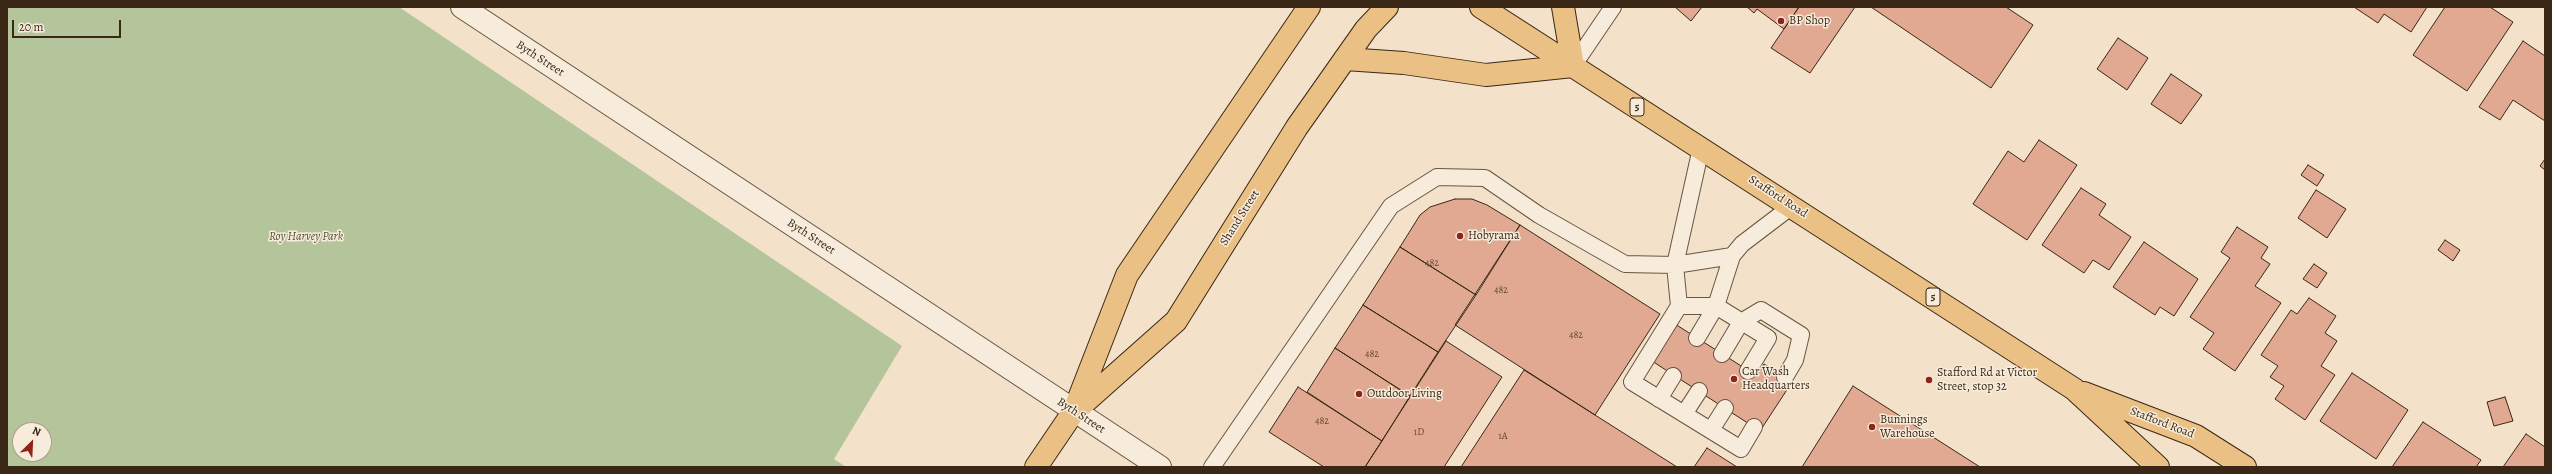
<!DOCTYPE html>
<html>
<head>
<meta charset="utf-8">
<style>
	body { margin:0 }
	#map { position:relative; width:2552px; height:474px; overflow:hidden; background:#f3e1c9; font-family:Alegreya,serif }
	canvas { display:block }
	.frame { position:absolute; inset:0; border:8px solid #3a2715; pointer-events:none }
	.north { position:absolute; left:12px; top:422px; width:40px; height:40px; box-sizing:border-box; background:#f7ecdc; border:1px solid #ab9d8c; border-radius:50%; rotate:24deg; font-size:11px; font-weight:700; line-height:16px; text-align:center; color:#3a2715 }
	.north::after { content:''; display:block; margin:auto; width:14px; height:18px; background:#8f2418; clip-path:polygon(50% 0,100% 100%,50% 72%,0 100%) }
	.scale { position:absolute; left:12px; top:20px; width:109px; height:18px; box-sizing:border-box; border:2px solid #3a2715; border-top:0; padding-left:5px; font-size:12px; line-height:14px; white-space:nowrap; color:#3a2715; -webkit-text-stroke:3px #f7ecdc; paint-order:stroke }
</style>
</head>
<body>
<div id="map">
<canvas width="2552" height="474"></canvas>
<div class="frame"></div>
<div class="north">N</div>
<div class="scale">20 m</div>
</div>
<script>
const c = document.querySelector('canvas').getContext('2d');
c.lineJoin = 'round';
function paint(path, color) {
  c.fillStyle = color;
  c.fill(path, 'evenodd');
}
function toPath(rows) {
  const path = new Path2D();
  for (const r of rows) {
    path.moveTo(r[0], r[1]);
    for (let i = 2; i < r.length; i += 2) path.lineTo(r[i], r[i + 1]);
  }
  return path;
}
function strokePath(path, color, width, dash) {
  c.strokeStyle = color;
  c.lineWidth = width;
  c.lineCap = dash ? 'butt' : 'round';
  c.setLineDash(dash || []);
  c.stroke(path);
}
function label(font, color, halo, rows, align = 'center') {
  c.font = font + ' Alegreya,serif';
  c.lineWidth = 3;
  c.setLineDash([]);
  c.textBaseline = 'middle';
  c.strokeStyle = halo;
  c.fillStyle = color;
  for (const [text, x, y, turn = 0] of rows) {
    c.save();
    c.translate(x, y);
    c.rotate((+turn || 0) * Math.PI / 180);
    c.textAlign = isNaN(turn) ? turn : align;
    if (halo) c.strokeText(text, 0, 0);
    c.fillText(text, 0, 0);
    c.restore();
  }
}
paint(toPath([
	[7,7,399,7,902,346,834,459,846,467,7,467],
	[20,430,44,430,44,454,20,454]
]), '#b4c49b');
const building = toPath([
	[1675,7,1702,7,1691,21,1675,7],
	[1747,7,1799,7,1784,29,1757,9,1754,13,1747,7],
	[1799,7,1855,7,1810,73,1771,48,1799,7],
	[1871,7,2006,7,2033,25,1991,88,1871,7],
	[2354,7,2427,7,2411,32,2384,14,2378,23,2354,7],
	[2445,7,2490,7,2513,22,2467,91,2413,55,2445,7],
	[2118,38,2148,58,2127,90,2097,69,2118,38],
	[2523,41,2545,56,2545,121,2513,100,2500,120,2479,107,2523,41],
	[2171,74,2202,95,2181,124,2151,104,2171,74],
	[2039,140,2077,165,2027,240,1973,204,2008,151,2024,162,2039,140],
	[2545,159,2545,170,2540,166,2545,159],
	[2308,165,2324,175,2317,186,2301,175,2308,165],
	[2081,188,2106,204,2099,215,2131,237,2109,270,2093,260,2084,273,2042,245,2081,188],
	[2316,190,2346,209,2327,238,2298,218,2316,190],
	[1455,199,1472,199,1487,205,1520,225,1476,295,1400,247,1420,215,1430,207,1455,199],
	[1520,225,1660,314,1595,415,1455,325,1520,225],
	[2237,227,2268,247,2261,258,2270,264,2255,286,2281,303,2235,371,2203,349,2214,333,2190,317,2230,258,2221,252,2237,227],
	[2445,240,2460,250,2453,261,2438,250,2445,240],
	[2144,242,2198,279,2174,316,2160,307,2155,315,2113,287,2144,242],
	[1400,247,1476,295,1438,352,1363,305,1400,247],
	[2314,264,2327,273,2317,288,2303,279,2314,264],
	[2309,298,2336,316,2325,333,2337,341,2321,366,2335,375,2305,420,2275,399,2284,386,2270,377,2278,366,2261,355,2291,310,2297,314,2309,298],
	[1363,305,1438,352,1410,396,1335,348,1363,305],
	[1675,324,1757,376,1764,364,1792,382,1760,431,1652,361,1675,324],
	[1446,341,1502,377,1444,467,1365,467,1446,341],
	[1335,348,1410,396,1382,441,1307,392,1335,348],
	[1524,370,1595,415,1677,467,1461,467,1524,370],
	[2352,373,2408,410,2376,459,2320,421,2352,373],
	[1853,386,1980,467,1802,467,1853,386],
	[1298,387,1382,441,1365,467,1324,467,1269,432,1298,387],
	[2505,397,2513,421,2494,426,2487,402,2505,397],
	[2423,422,2481,460,2476,467,2392,467,2423,422],
	[2526,434,2545,447,2545,467,2503,467,2526,434],
	[1707,448,1737,467,1694,467,1707,448]
]);
paint(building, '#e1a991');
strokePath(building, '#3a2715', 1);
const lane = toPath([
	[1573,66,1613,7],
	[1701,148,1675,265,1679,306,1632,382,1741,449,1754,427],
	[1679,306,1716,306,1768,338,1748,371],
	[1697,338,1716,306,1732,256,1742,244,1792,206],
	[1722,354,1741,322,1761,310,1801,335,1795,360,1785,377],
	[1659,399,1673,376],
	[1684,414,1699,391],
	[1711,430,1725,408],
	[1212,467,1391,206,1437,177,1485,178,1539,215,1625,264,1675,265,1732,256]
]);
const street = toPath([
	[462,7,1160,467]
]);
const primary = toPath([
	[1077,409,1176,321,1297,127,1366,29,1387,7],
	[1036,467,1074,411,1127,275,1309,7]
]);
const highway = toPath([
	[1481,7,2074,389,2158,467],
	[1563,7,1573,66],
	[1345,59,1404,63,1486,75,1573,66],
	[2084,393,2196,436,2245,467]
]);
strokePath(lane, '#685642', 18);
strokePath(street, '#685642', 24);
strokePath(primary, '#3a2715', 24);
strokePath(highway, '#3a2715', 24);
strokePath(lane, '#f7ecdc', 16);
strokePath(street, '#f7ecdc', 22);
strokePath(primary, '#eac084', 22);
strokePath(highway, '#eac084', 22);
for (const [x, y, r, color] of [
	[1781,21,4,"#8f2418"],
	[1460,236,4,"#8f2418"],
	[1734,379,4,"#8f2418"],
	[1929,380,4,"#8f2418"],
	[1359,394,4,"#8f2418"],
	[1872,427,4,"#8f2418"]
]) {
  const dot = new Path2D();
  dot.arc(x, y, r, 0, 2 * Math.PI);
  c.fillStyle = color;
  c.fill(dot);
  strokePath(dot, '#f7ecdc', 1.5);
}
label('10px', '#644834', null, [
	["482",1432,264],
	["482",1501,291],
	["482",1576,336],
	["482",1372,355],
	["482",1322,422],
	["1D",1419,433],
	["1A",1503,437]
]);
for (const [x, y, w] of [
	[1637,107,14],
	[1933,297,14]
]) {
  const box = new Path2D();
  box.roundRect(x - w / 2, y - 9, w, 18, 3);
  c.fillStyle = '#f7ecdc';
  c.fill(box);
  strokePath(box, '#3a2715', 1);
}
label('bold 11px', '#3a2715', null, [
	["5",1637,107],
	["5",1933,297]
]);
label('12px', '#3a2715', '#f7ecdc', [
	["BP Shop",1789,21],
	["Hobyrama",1468,236],
	["Car Wash",1742,372],
	["Headquarters",1742,386],
	["Stafford Rd at Victor",1937,373],
	["Street, stop 32",1937,387],
	["Outdoor Living",1367,394],
	["Bunnings",1880,420],
	["Warehouse",1880,434]
], 'left');
label('12px', '#3a2715', '#f7ecdc', [
	["Byth Street",540,59,33],
	["Stafford Road",1778,197,33],
	["Shand Street",1240,218,-58],
	["Byth Street",811,237,33],
	["Byth Street",1081,416,33],
	["Stafford Road",2162,423,21]
]);
label('italic 12px', '#584e36', '#f7ecdc', [
	["Roy Harvey Park",306,237]
]);
</script>
</body>
</html>
